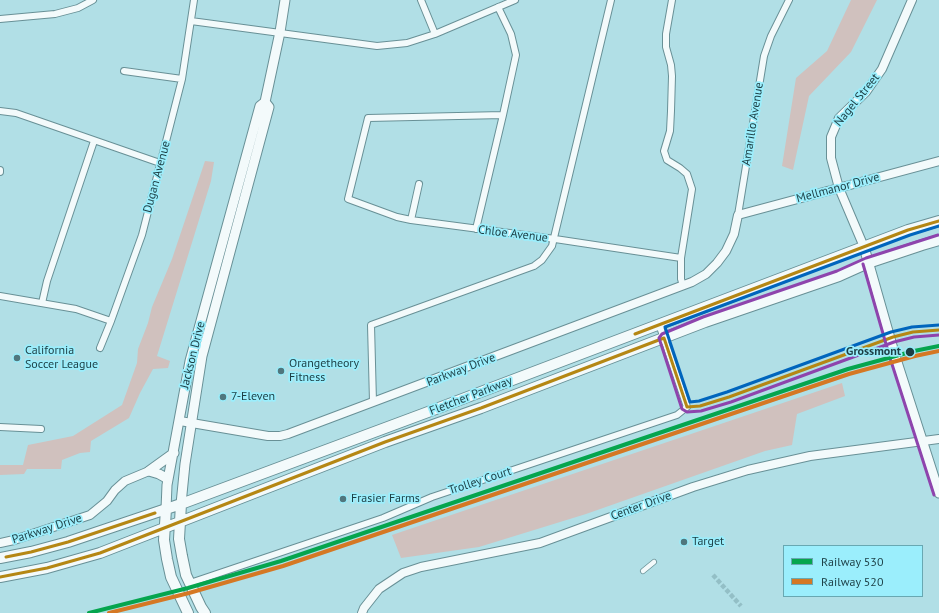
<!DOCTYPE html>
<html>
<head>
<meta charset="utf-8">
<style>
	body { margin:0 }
	#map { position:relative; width:939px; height:613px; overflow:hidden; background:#b1dfe6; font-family:"PT Sans",sans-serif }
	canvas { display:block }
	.legend { position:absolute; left:783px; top:545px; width:140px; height:52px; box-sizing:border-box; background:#9beefc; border:1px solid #68a8b2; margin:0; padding:5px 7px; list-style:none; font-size:12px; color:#1c3e44 }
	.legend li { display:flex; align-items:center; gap:8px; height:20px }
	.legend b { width:20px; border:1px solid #68a8b2 }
</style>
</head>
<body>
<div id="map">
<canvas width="939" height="613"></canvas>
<ul class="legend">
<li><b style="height:5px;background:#05a54e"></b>Railway 530</li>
<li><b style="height:5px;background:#d57824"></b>Railway 520</li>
</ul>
</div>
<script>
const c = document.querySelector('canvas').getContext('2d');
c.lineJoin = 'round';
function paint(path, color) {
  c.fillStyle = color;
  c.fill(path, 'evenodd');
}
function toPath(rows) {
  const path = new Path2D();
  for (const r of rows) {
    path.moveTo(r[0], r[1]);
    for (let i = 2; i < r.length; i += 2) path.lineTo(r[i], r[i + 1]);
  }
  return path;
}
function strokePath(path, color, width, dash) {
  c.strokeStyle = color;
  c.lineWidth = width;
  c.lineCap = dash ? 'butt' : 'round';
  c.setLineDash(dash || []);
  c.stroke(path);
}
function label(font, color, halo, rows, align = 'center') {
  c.font = font + ' "PT Sans",sans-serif';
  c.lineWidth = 3.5;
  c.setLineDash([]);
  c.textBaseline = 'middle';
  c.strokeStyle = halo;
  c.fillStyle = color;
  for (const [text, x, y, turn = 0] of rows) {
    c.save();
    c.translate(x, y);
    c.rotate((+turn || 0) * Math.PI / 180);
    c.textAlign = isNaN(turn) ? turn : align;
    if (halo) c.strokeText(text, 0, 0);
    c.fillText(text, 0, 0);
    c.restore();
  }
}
paint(toPath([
	[851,0,877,0,851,52,809,96,793,170,782,166,796,78,827,51],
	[205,161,214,162,211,181,157,356,170,361,168,368,153,369,140,393,129,418,91,441,90,452,80,453,62,460,61,469,27,469,24,474,0,475,0,465,23,465,28,445,73,436,122,405,137,363,138,349,148,323,152,307,172,259],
	[842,383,845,396,797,414,792,445,765,451,586,514,479,547,401,558,392,535]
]), '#d0c1be');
strokePath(toPath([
	[713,575,741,606]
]), '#93bfc6', 4.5, [4.5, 2]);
const pedestrian = toPath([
	[643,571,654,562]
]);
const minor = toPath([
	[421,0,435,34],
	[672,0,666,34,666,47,671,65,672,76,671,111,670,131,664,151,667,160,680,168,687,174,692,189,681,258,681,279,683,286],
	[0,19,55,14,78,8,93,0],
	[191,21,377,46,407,43,435,34,515,0],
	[124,71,182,79],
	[0,111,16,113,160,163],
	[503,115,368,118,348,199,397,217,411,220,555,239,681,258],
	[0,170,0,172],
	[738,215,764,56,771,36,789,0],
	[411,220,419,184],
	[476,229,503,115,516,55,511,34,498,7],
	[0,296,76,309,111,321],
	[42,303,47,281,94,141],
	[100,348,111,321,142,235,182,79,194,0],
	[373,402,371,325,534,266,542,260,552,246,611,0],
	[0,427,41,429],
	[190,583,383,518,432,497,677,415,687,407,659,324]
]);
const tertiary = toPath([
	[864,247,839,188,831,158,831,137,839,118,866,92,882,69,912,0],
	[180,421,268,436,280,436,288,434,692,282,706,274,717,263,726,251,734,234,738,215,939,161],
	[0,543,14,540,90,515,107,501,115,490,125,481,149,471],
	[362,613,364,608,379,589,403,573,421,567,540,543,693,487,748,470,810,456,939,439]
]);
const secondary = toPath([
	[864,247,895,356,939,493],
	[149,471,174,453],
	[149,471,159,474,168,479],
	[181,504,185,464,202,356,269,107,265,102,280,32,285,0],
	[166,509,167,485,190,361,260,106,265,102]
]);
const primary = toPath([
	[181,504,179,539,182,556,186,575,201,607,205,613],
	[166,509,164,540,167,559,171,577,188,613],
	[0,558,31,552,68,542,181,504,428,412,908,230,939,221],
	[0,577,47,568,100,553,385,442,481,408,705,322,839,276,868,263,922,245,939,240]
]);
strokePath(pedestrian, '#689096', 6);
strokePath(minor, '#689096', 8);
strokePath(tertiary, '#689096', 10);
strokePath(secondary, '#689096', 11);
strokePath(primary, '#689096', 12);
strokePath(pedestrian, '#f3fafb', 4.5);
strokePath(minor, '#f3fafb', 6);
strokePath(tertiary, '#f3fafb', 8);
strokePath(secondary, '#f3fafb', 9);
strokePath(primary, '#f3fafb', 10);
strokePath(toPath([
	[635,334,908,230,939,221],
	[6,557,31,552,68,542,155,513],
	[0,577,47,568,100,553,385,442,481,408,664,338,687,407,700,406,729,397,893,337,913,332,939,330]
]), '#b58714', 3);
strokePath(toPath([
	[938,235,866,258,837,271,703,317,662,334,659,338,682,409,687,412,701,411,731,402,894,342,914,337,939,335],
	[863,264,890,358,934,495]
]), '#8e44ad', 3);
strokePath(toPath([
	[939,325,912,327,891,332,727,392,699,401,690,402,665,327,910,235,939,226]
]), '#0065bd', 3);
strokePath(toPath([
	[89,613,188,588,281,561,848,369,914,351,939,346]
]), '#05a54e', 4);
strokePath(toPath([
	[109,613,189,593,283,566,849,374,915,356,939,351]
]), '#d57824', 4);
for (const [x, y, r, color] of [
	[910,352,5,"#1c3e44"],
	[17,358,4,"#50767d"],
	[281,371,4,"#50767d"],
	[223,397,4,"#50767d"],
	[343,499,4,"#50767d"],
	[684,542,4,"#50767d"]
]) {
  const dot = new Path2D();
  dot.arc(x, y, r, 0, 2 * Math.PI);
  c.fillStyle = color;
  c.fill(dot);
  strokePath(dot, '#9beefc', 1.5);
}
label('12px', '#1c3e44', '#9beefc', [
	["Nagel Street",857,100,-51],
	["Amarillo Avenue",753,124,-81],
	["Dugan Avenue",157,177,-75],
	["Mellmanor Drive",838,188,-15],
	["Chloe Avenue",513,234,7],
	["Jackson Drive",193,355,-76],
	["Parkway Drive",461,370,-21],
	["Fletcher Parkway",471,396,-21],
	["Trolley Court",480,481,-18],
	["Center Drive",641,506,-20],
	["Parkway Drive",47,529,-18]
]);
label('12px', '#1c3e44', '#9beefc', [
	["California",25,351],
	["Soccer League",25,365],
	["Orangetheory",289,364],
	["Fitness",289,378],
	["7-Eleven",231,397],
	["Frasier Farms",351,499],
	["Target",692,542]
], 'left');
label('bold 12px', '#1c3e44', '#9beefc', [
	["Grossmont",901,352]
], 'right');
</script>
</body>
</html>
